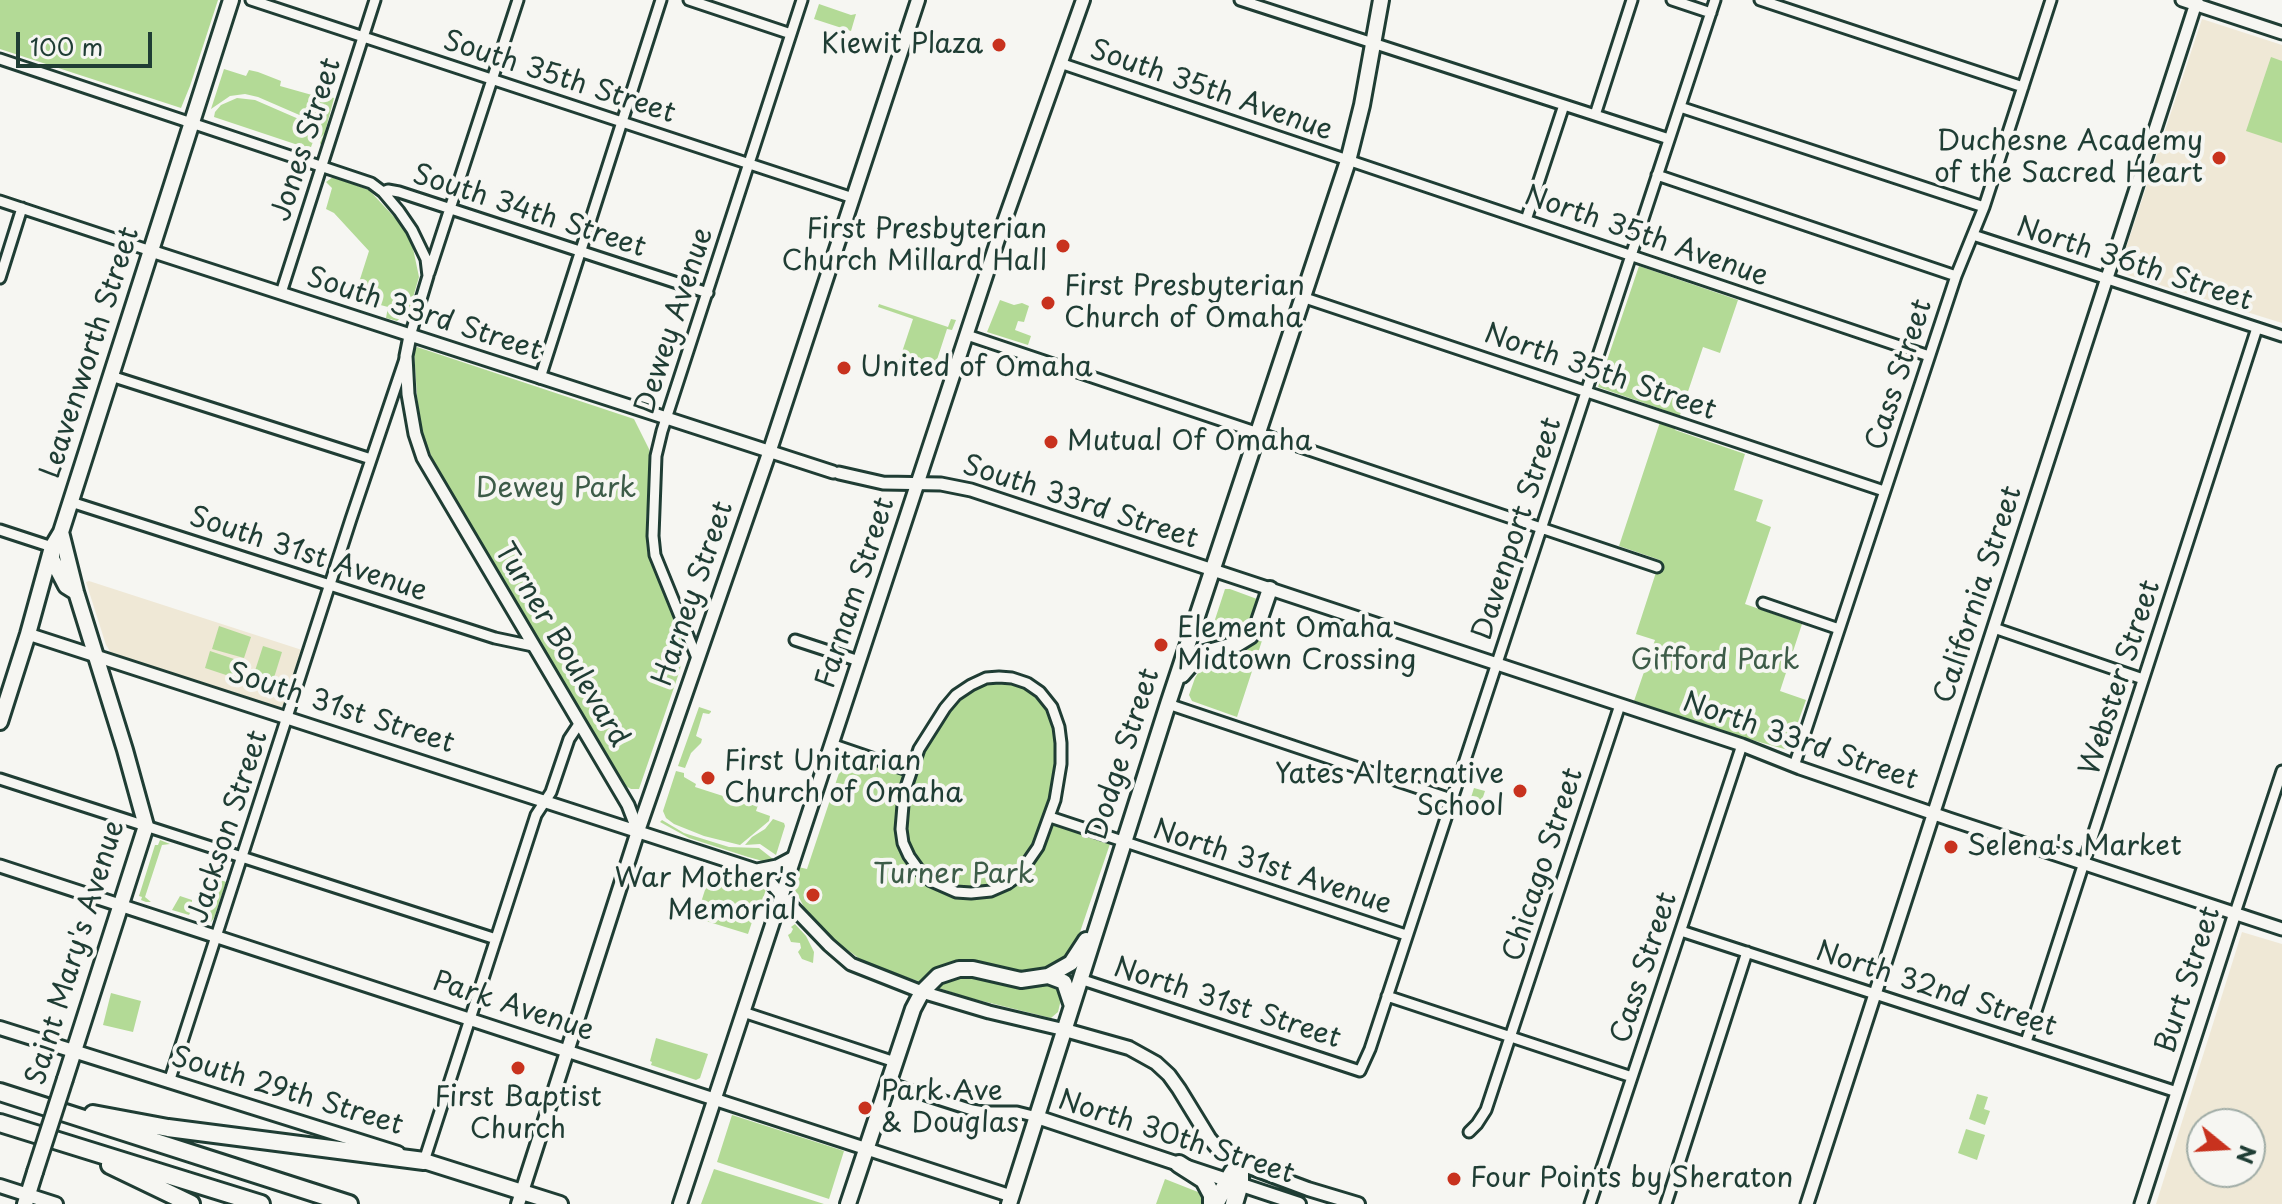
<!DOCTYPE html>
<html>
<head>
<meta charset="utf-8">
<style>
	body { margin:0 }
	#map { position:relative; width:2282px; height:1204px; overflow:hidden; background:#f6f6f2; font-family:"Playpen Sans",sans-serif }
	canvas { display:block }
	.north { position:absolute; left:2186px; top:1108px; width:80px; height:80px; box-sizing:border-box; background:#f6f6f2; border:2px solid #a0aca6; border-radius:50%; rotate:108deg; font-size:22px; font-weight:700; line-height:32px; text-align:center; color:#1f3d34 }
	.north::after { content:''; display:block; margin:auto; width:28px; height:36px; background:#c8321e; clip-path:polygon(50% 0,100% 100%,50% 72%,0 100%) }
	.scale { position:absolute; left:16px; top:32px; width:136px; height:36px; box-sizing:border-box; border:4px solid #1f3d34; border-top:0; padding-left:10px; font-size:24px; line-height:28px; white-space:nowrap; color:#1f3d34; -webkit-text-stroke:6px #f6f6f2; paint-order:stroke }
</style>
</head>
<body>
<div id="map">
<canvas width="2282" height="1204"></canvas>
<div class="north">N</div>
<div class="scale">100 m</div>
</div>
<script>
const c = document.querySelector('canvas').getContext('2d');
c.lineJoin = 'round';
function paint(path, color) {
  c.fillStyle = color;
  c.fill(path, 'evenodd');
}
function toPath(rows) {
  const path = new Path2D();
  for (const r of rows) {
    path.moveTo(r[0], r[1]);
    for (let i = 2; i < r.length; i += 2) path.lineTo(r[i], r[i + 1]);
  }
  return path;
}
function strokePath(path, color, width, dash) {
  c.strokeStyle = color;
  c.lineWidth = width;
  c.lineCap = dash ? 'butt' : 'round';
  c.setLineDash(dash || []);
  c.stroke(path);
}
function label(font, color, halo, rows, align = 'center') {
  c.font = font + ' "Playpen Sans",sans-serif';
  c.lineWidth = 8;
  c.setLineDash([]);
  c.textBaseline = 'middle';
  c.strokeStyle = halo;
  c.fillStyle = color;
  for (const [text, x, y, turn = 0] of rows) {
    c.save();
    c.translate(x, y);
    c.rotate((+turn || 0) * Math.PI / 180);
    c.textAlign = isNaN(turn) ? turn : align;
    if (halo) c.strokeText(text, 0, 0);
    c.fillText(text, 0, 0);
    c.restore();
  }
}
paint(toPath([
	[2202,19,2282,45,2282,323,2118,272],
	[89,581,302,650,285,704,279,708,263,703,113,656,106,645,86,582],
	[2242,932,2282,944,2282,1204,2156,1204],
	[2202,1124,2250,1124,2250,1172,2202,1172]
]), '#efe8d6');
paint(toPath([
	[0,0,218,0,190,86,181,108,0,49],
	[819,4,851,15,856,14,851,31,814,19],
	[2271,57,2282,61,2282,143,2246,131],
	[224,69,246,76,249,70,258,72,281,81,280,86,312,95,316,92,334,98,325,132,338,99,322,147,320,143,324,134,318,140,304,117,258,97,245,94,230,96,211,109],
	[237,98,255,100,301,120,314,139,311,147,307,148,214,117,215,112,221,105],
	[333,177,369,190,410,234,419,277,407,318,405,314,397,321,386,318,388,307,354,298,369,251,334,213,326,209,332,188,326,182],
	[1639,266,1738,300,1720,353,1703,347,1675,430,1745,454,1734,490,1763,500,1756,521,1771,527,1745,604,1802,624,1780,691,1806,700,1788,750,1745,738,1634,701,1655,640,1636,634,1660,560,1619,546,1664,410,1598,387],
	[1000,300,1014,305,1022,303,1029,306,1024,322,1018,321,1015,330,1031,336,1028,345,987,332],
	[879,304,948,327,951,319,956,320,952,330,947,329,931,378,897,367,913,319,878,307],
	[417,347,634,419,649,449,651,458,646,523,647,551,679,626,682,655,680,670,639,789,631,789,626,786,434,462,425,441,418,410,414,351],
	[1225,589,1230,589,1257,599,1258,602,1249,634,1206,647],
	[1270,603,1274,604,1237,717,1192,701,1189,695,1195,678,1202,666,1212,659,1210,655,1237,648],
	[219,626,251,637,244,658,212,649],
	[263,646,282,652,272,684,253,677],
	[210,651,240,661,235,678,205,668],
	[1012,678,1045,696,1061,739,1051,817,1112,838,1062,985,1063,991,1058,1012,1051,1018,966,997,891,972,860,959,838,943,821,926,804,907,794,888,794,879,798,867,807,869,847,749,910,771,928,732,971,685],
	[699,707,711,711,711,712,709,714,703,713,696,736,702,739,701,743,691,753,685,768,678,766],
	[676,771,684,773,684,777,696,784,695,787,723,796,724,793,740,802,750,803,760,799,756,811,770,816,769,821,740,845,704,836,674,824,666,818,663,811],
	[1474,788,1485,791,1482,800,1492,803,1489,812,1468,807],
	[773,819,784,823,785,826,776,855,760,844,745,845,752,837,765,829],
	[662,820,684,833,729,847,759,848,773,859,772,861,770,863,748,857,689,838,660,822],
	[160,840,170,844,162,845,145,897,151,902,146,902,141,900,142,897,139,896,155,845,158,845],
	[712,868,762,884,766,889,759,912,753,910,752,912,754,916,748,934,696,918],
	[221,880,226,882,214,918,211,922,204,920,204,913,212,899,215,900],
	[180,896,192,900,192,909,189,915,172,910],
	[795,924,806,936,814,952,813,963,802,959,798,952,801,948,800,943,791,942,788,935,791,933,793,929,791,927],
	[111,993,141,1001,133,1032,103,1025],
	[656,1038,708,1054,700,1078,696,1080,651,1065,652,1062,650,1061],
	[1977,1094,1988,1097,1984,1109,1990,1111,1985,1125,1969,1119],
	[732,1115,844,1151,829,1199,717,1162],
	[1966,1129,1985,1135,1977,1160,1958,1153],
	[714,1169,824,1204,701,1204],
	[1165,1179,1198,1192,1205,1202,1204,1204,1156,1204]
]), '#b3da96');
const minor = toPath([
	[251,0,853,198],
	[689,0,791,34],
	[1240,0,1669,139],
	[1672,0,1711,13],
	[1760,0,2023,87],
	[0,59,371,183,383,192,399,211,412,230,426,259,428,276,410,336],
	[1060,63,1929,356],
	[1680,107,1984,207],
	[1595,115,1632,0],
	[1657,175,1956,276],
	[383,192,388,190,399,192,708,293],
	[0,201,151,251],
	[1526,220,1564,105],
	[1973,235,2282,336],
	[429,273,518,0],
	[0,278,22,208],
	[281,293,375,0],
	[1302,297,1884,491],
	[967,335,1657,567],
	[111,376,371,459],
	[540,378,661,0],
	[71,502,495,638,533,646],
	[0,530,52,547],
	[1763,603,1839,629],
	[1994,628,2143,679],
	[795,640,859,661],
	[697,658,655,555,653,536,656,456,662,431,802,0],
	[999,677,1012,678,1027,683,1040,692,1052,707,1059,727,1061,743,1061,764,1055,800,1038,847,1018,876,1007,884,991,891,971,893,956,892,931,881,919,870,909,856,903,843,901,829,904,793,919,749,945,708,956,695,971,685,986,678,999,677],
	[1168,704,1451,799],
	[831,744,910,771],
	[1794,766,1956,276,1984,207,2051,0],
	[0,779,496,939],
	[1050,817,1406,935],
	[2235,913,2282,771],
	[1681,931,2177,1092],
	[1080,979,1360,1071,1370,1049,1715,0],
	[1387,996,1632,1077],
	[743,1012,895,1062],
	[2026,1042,2257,328],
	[169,1082,351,519,405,359],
	[888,1083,972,1110,984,1112,1017,1112,1037,1117],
	[1469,1132,1477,1124,1486,1110,1620,705],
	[424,1161,536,815,551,792,569,739,579,724],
	[1590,1204,1742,745],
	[1666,1204,1747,952]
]);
const tertiary = toPath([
	[2182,0,2282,33],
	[151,251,833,472],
	[410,336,406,356,408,394,415,434,423,458,628,805,638,831],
	[839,473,883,483,941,484,971,490,1742,745,1800,768,1949,819,2282,929],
	[28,634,756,870,766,877,782,896,829,945,851,964,922,992,989,1012,1065,1030],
	[0,866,1011,1196],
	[757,870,777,866,794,857],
	[1807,1204,2197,0],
	[2141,1204,2235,913]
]);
const secondary = toPath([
	[0,1028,398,1153],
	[1065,1030,1129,1048,1156,1063,1169,1075,1179,1089,1209,1138,1219,1150,1233,1161,1308,1189,1358,1204],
	[1037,1117,1299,1204],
	[0,1186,56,1204],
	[518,1204,638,831,767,459,918,0],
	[680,1204,998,239,1083,0]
]);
const primary = toPath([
	[61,532,76,592,125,750,146,826,65,1079],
	[52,551,52,559,66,586,74,591],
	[0,722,28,634,52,547,61,532,231,0],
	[424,1161,560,1204],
	[25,1204,35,1172]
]);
const trunk = toPath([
	[1182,675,1194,661,1205,653,1237,644,1250,636,1258,624,1270,589],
	[1048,976,1064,982,1072,1006],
	[848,1204,913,1009,922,992,938,976,959,969,973,969,1021,980,1048,976,1071,963,1086,940],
	[1009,1204,1168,704,1348,161,1362,105,1381,0]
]);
const motorway = toPath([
	[0,1092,349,1204],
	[93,1114,168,1128,424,1161],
	[0,1123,261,1204],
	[1179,1164,1204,1180,1212,1195,1212,1204],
	[110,1165,191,1204],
	[1215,1204,1233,1172,1240,1164],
	[1234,1204,1240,1184,1240,1164]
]);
strokePath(minor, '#1f3d34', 15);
strokePath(tertiary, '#1f3d34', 17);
strokePath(secondary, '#1f3d34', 18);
strokePath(primary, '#1f3d34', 20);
strokePath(trunk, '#1f3d34', 20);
strokePath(motorway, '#1f3d34', 22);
strokePath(minor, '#f6f6f2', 9);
strokePath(tertiary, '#f6f6f2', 11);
strokePath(secondary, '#f6f6f2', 12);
strokePath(primary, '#f6f6f2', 14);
strokePath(trunk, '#f6f6f2', 14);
strokePath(motorway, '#f6f6f2', 16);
const primaryBridge = toPath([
	[35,1172,65,1079]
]);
strokePath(primaryBridge, '#1f3d34', 20, []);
strokePath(primaryBridge, '#f6f6f2', 14);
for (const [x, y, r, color] of [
	[999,45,8,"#c8321e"],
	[2219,158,8,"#c8321e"],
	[1063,246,8,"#c8321e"],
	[1048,303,8,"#c8321e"],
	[844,368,8,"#c8321e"],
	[1051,442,8,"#c8321e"],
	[1161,645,8,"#c8321e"],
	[708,778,8,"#c8321e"],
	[1520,791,8,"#c8321e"],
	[1951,847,8,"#c8321e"],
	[813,895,8,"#c8321e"],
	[518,1068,8,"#c8321e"],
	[865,1108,8,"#c8321e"],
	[1454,1179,8,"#c8321e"]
]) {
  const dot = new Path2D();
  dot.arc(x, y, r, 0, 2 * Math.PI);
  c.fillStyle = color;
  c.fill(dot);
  strokePath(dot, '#f6f6f2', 3);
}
label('28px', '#1f3d34', '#f6f6f2', [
	["Kiewit Plaza",983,45,"right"],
	["Duchesne Academy",2203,142,"right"],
	["of the Sacred Heart",2203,174,"right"],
	["First Presbyterian",1047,230,"right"],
	["Church Millard Hall",1047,262,"right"],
	["First Presbyterian",1064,287],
	["Church of Omaha",1064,319],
	["United of Omaha",860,368],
	["Mutual Of Omaha",1067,442],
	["Element Omaha",1177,629],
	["Midtown Crossing",1177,661],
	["First Unitarian",724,762],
	["Church of Omaha",724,794],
	["Yates Alternative",1504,775,"right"],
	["School",1504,807,"right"],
	["Selena's Market",1967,847],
	["War Mother's",797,879,"right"],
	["Memorial",797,911,"right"],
	["Park Ave",881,1092],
	["& Douglas",881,1124],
	["First Baptist",518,1098,"center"],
	["Church",518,1130,"center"],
	["Four Points by Sheraton",1470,1179]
], 'left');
label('28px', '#1f3d34', '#f6f6f2', [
	["South 35th Street",559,78,18],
	["South 35th Avenue",1211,91,19],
	["Jones Street",307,140,-72],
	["South 34th Street",529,212,18],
	["North 35th Avenue",1646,237,19],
	["North 36th Street",2134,265,18],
	["South 33rd Street",424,315,18],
	["Dewey Avenue",675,321,-72],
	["Leavenworth Street",91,353,-72],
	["North 35th Street",1600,373,19],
	["Cass Street",1900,375,-72],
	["South 33rd Street",1080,503,18],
	["Davenport Street",1518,529,-72],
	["South 31st Avenue",308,555,18],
	["Farnam Street",856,593,-72],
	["Harney Street",694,594,-71],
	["California Street",1979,595,-72],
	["Turner Boulevard",561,645,59],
	["Webster Street",2121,678,-72],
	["South 31st Street",341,709,18],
	["North 33rd Street",1800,742,19],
	["Dodge Street",1124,755,-72],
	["Jackson Street",229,827,-72],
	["Chicago Street",1544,865,-72],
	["North 31st Avenue",1272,868,18],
	["Saint Mary's Avenue",76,953,-73],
	["Cass Street",1645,968,-72],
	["Burt Street",2189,980,-72],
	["North 32nd Street",1936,990,18],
	["North 31st Street",1227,1004,18],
	["Park Avenue",513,1007,18],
	["South 29th Street",287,1092,17],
	["North 30th Street",1176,1138,18]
]);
label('28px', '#3d5c48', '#f6f6f2', [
	["Dewey Park",556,489],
	["Gifford Park",1715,661],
	["Turner Park",954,875]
]);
</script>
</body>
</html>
